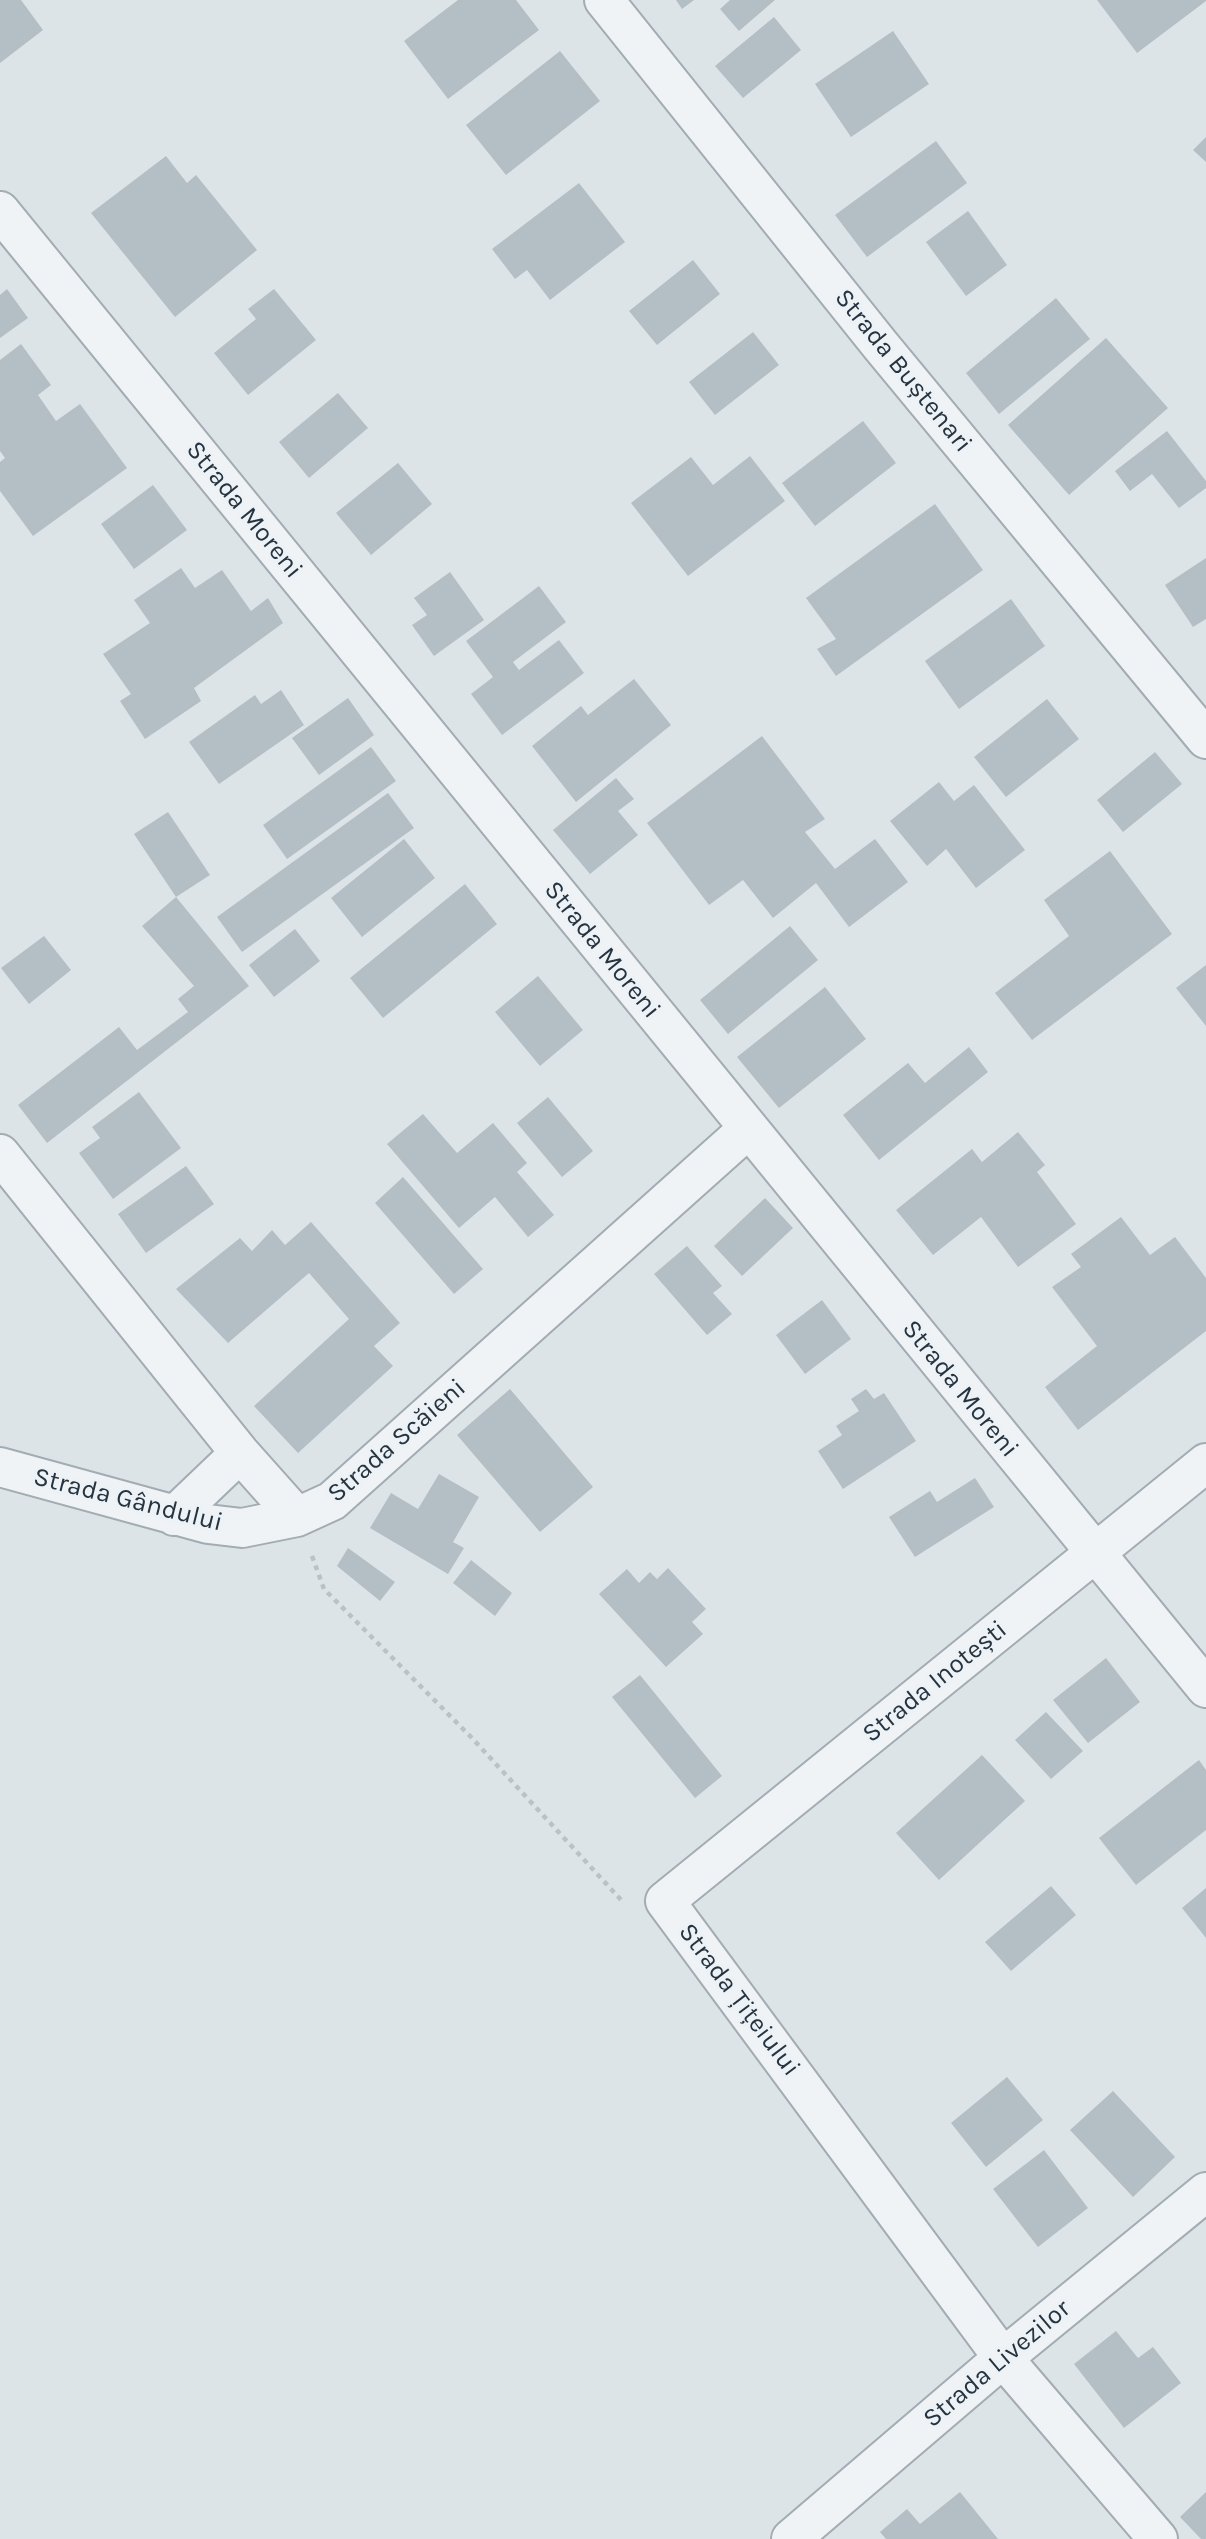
<!DOCTYPE html>
<html>
<head>
<meta charset="utf-8">
<style>
	body { margin:0 }
	canvas { display:block; background:#dde4e8 }
</style>
</head>
<body>
<canvas width="1206" height="2539"></canvas>
<script>
const c = document.querySelector('canvas').getContext('2d');
c.lineJoin = 'round';
function paint(path, color) {
  c.fillStyle = color;
  c.fill(path, 'evenodd');
}
function toPath(rows) {
  const path = new Path2D();
  for (const r of rows) {
    path.moveTo(r[0], r[1]);
    for (let i = 2; i < r.length; i += 2) path.lineTo(r[i], r[i + 1]);
  }
  return path;
}
function strokePath(path, color, width, dash) {
  c.strokeStyle = color;
  c.lineWidth = width;
  c.lineCap = dash ? 'butt' : 'round';
  c.setLineDash(dash || []);
  c.stroke(path);
}
function label(font, color, halo, rows, align = 'center') {
  c.font = font + ' Karla,sans-serif';
  c.lineWidth = 7;
  c.setLineDash([]);
  c.textBaseline = 'middle';
  c.strokeStyle = halo;
  c.fillStyle = color;
  for (const [text, x, y, turn = 0] of rows) {
    c.save();
    c.translate(x, y);
    c.rotate((+turn || 0) * Math.PI / 180);
    c.textAlign = isNaN(turn) ? turn : align;
    if (halo) c.strokeText(text, 0, 0);
    c.fillText(text, 0, 0);
    c.restore();
  }
}
paint(toPath([
	[0,0,21,0,43,30,0,63],
	[458,0,516,0,539,30,448,99,404,41],
	[676,0,694,0,682,9],
	[730,0,775,0,739,31,720,9],
	[1097,0,1206,0,1206,1,1137,53],
	[774,17,801,50,743,98,715,66],
	[893,31,929,84,851,137,815,84],
	[560,51,600,101,506,175,466,125],
	[1206,137,1206,162,1193,150],
	[936,141,967,183,867,257,835,215],
	[166,156,187,183,196,175,257,250,175,317,91,213],
	[579,183,625,242,550,300,527,270,515,279,492,249],
	[968,211,1007,265,966,296,926,242],
	[693,260,720,294,657,345,629,311],
	[7,289,28,318,0,338,0,295],
	[274,289,316,340,248,395,214,353,256,319,248,309],
	[1056,298,1090,339,999,414,966,373],
	[753,332,779,365,715,415,689,382],
	[1106,338,1168,408,1069,495,1008,425],
	[21,344,51,385,38,395,56,421,80,404,127,468,33,536,0,491,0,462,5,458,0,451,0,360],
	[338,393,368,428,309,478,279,442],
	[863,421,896,463,815,526,782,483],
	[1167,431,1206,481,1206,488,1179,508,1152,474,1130,491,1115,471],
	[750,456,785,501,688,576,631,503,691,457,713,485],
	[398,463,432,504,371,555,336,513],
	[153,485,187,530,134,569,101,524],
	[935,504,983,570,836,676,817,649,836,639,806,598],
	[1206,558,1206,619,1193,627,1165,585],
	[181,568,195,588,222,570,251,611,268,598,283,623,194,688,201,701,145,739,120,701,131,694,103,654,150,623,134,600],
	[450,572,484,620,434,656,412,625,427,615,414,598],
	[539,586,566,622,513,662,519,670,559,640,584,673,502,735,471,694,493,677,466,641],
	[1011,599,1045,646,959,709,925,661],
	[634,679,671,725,576,802,532,746,581,706,588,715],
	[281,690,304,725,219,784,189,742,255,695,261,704],
	[348,698,374,735,319,775,292,738],
	[1047,699,1079,739,1006,797,974,757],
	[762,736,825,819,805,832,835,869,875,839,908,882,849,927,816,883,773,918,743,880,709,905,647,823],
	[371,747,396,781,287,859,263,825],
	[1155,752,1182,784,1123,832,1097,800],
	[616,778,634,799,618,811,638,835,590,874,553,830],
	[939,782,954,801,974,785,1025,850,976,888,946,849,927,866,890,821],
	[388,793,414,828,242,952,217,917],
	[168,812,210,875,176,897,134,834],
	[404,839,435,878,362,937,331,898],
	[1110,851,1172,934,1032,1040,995,993,1069,936,1044,900],
	[465,884,497,924,383,1018,350,978],
	[176,897,249,986,47,1143,18,1105,119,1027,137,1050,188,1012,178,999,194,986,142,926],
	[790,926,818,960,728,1034,700,1000],
	[295,929,320,961,274,997,249,965],
	[44,936,71,970,29,1004,1,968],
	[1206,965,1206,1026,1176,988],
	[538,976,583,1030,540,1066,495,1012],
	[825,987,866,1039,779,1108,737,1057],
	[969,1047,988,1072,879,1160,843,1115,908,1063,925,1083],
	[139,1092,181,1148,113,1199,79,1153,100,1138,92,1127],
	[548,1097,593,1151,562,1177,517,1123],
	[423,1114,457,1153,493,1123,527,1163,517,1172,554,1215,528,1237,495,1197,459,1228,387,1144],
	[1018,1132,1045,1165,1037,1172,1076,1224,1018,1267,981,1217,933,1255,896,1210,972,1149,982,1162],
	[186,1166,214,1204,146,1253,118,1214],
	[403,1177,483,1269,454,1294,375,1203],
	[765,1198,793,1228,742,1276,714,1246],
	[1121,1217,1150,1255,1175,1237,1206,1278,1206,1331,1078,1430,1045,1387,1097,1346,1052,1287,1081,1267,1071,1254],
	[311,1222,400,1323,374,1346,393,1366,298,1453,254,1406,349,1319,309,1273,228,1343,176,1289,240,1238,252,1251,272,1230,285,1245],
	[687,1246,722,1286,713,1293,732,1314,707,1335,654,1274],
	[822,1300,851,1339,805,1374,776,1335],
	[510,1389,593,1487,540,1532,457,1435],
	[866,1389,874,1399,884,1393,916,1441,843,1489,818,1451,842,1435,836,1426,859,1411,851,1399],
	[439,1474,479,1497,453,1542,464,1548,448,1574,370,1528,391,1493,418,1509],
	[975,1478,994,1507,915,1557,889,1517,930,1491,937,1502],
	[348,1548,395,1582,380,1601,337,1566],
	[471,1560,512,1593,495,1616,453,1583],
	[668,1568,706,1609,692,1622,703,1634,666,1667,599,1594,627,1569,639,1583,650,1572,657,1579],
	[1106,1658,1140,1702,1088,1743,1053,1700],
	[640,1675,722,1776,695,1798,612,1697],
	[1046,1712,1083,1751,1051,1779,1015,1740],
	[982,1755,1025,1801,939,1880,896,1833],
	[1199,1760,1206,1770,1206,1830,1136,1885,1099,1838],
	[1051,1886,1076,1915,1011,1971,985,1942],
	[1206,1888,1206,1938,1182,1908],
	[1007,2077,1043,2120,986,2167,951,2123],
	[1113,2091,1175,2157,1133,2197,1070,2130],
	[1044,2150,1088,2208,1038,2247,993,2189],
	[1116,2331,1138,2358,1153,2347,1181,2383,1124,2428,1074,2364],
	[960,2492,998,2539,886,2539,880,2532,907,2509,920,2524],
	[1206,2492,1206,2539,1201,2539,1180,2517]
]), '#b4bec5');
const minor = toPath([
	[604,0,881,346,1206,739],
	[0,211,1206,1688],
	[0,1154,240,1453,297,1517],
	[0,1467,208,1524,242,1528,297,1517,332,1501,748,1129],
	[174,1516,240,1453],
	[791,2539,1003,2358,1206,2192],
	[1158,2539,1003,2358,665,1901,1206,1463]
]);
strokePath(minor, '#a2acb2', 42);
strokePath(toPath([
	[312,1556,324,1589,471,1737,623,1902]
]), '#bbc1c7', 4.5, [5, 5]);
strokePath(minor, '#f0f3f6', 38);
label('26px', '#263440', '#edf2f6', [
	["Strada Buștenari",903,371,51],
	["Strada Moreni",244,510,51],
	["Strada Moreni",602,950,51],
	["Strada Moreni",960,1389,51],
	["Strada Scăieni",397,1441,-41],
	["Strada Gândului",128,1500,14],
	["Strada Inotești",935,1682,-39],
	["Strada Țițeiului",739,2000,53],
	["Strada Livezilor",997,2364,-40]
]);
</script>
</body>
</html>
